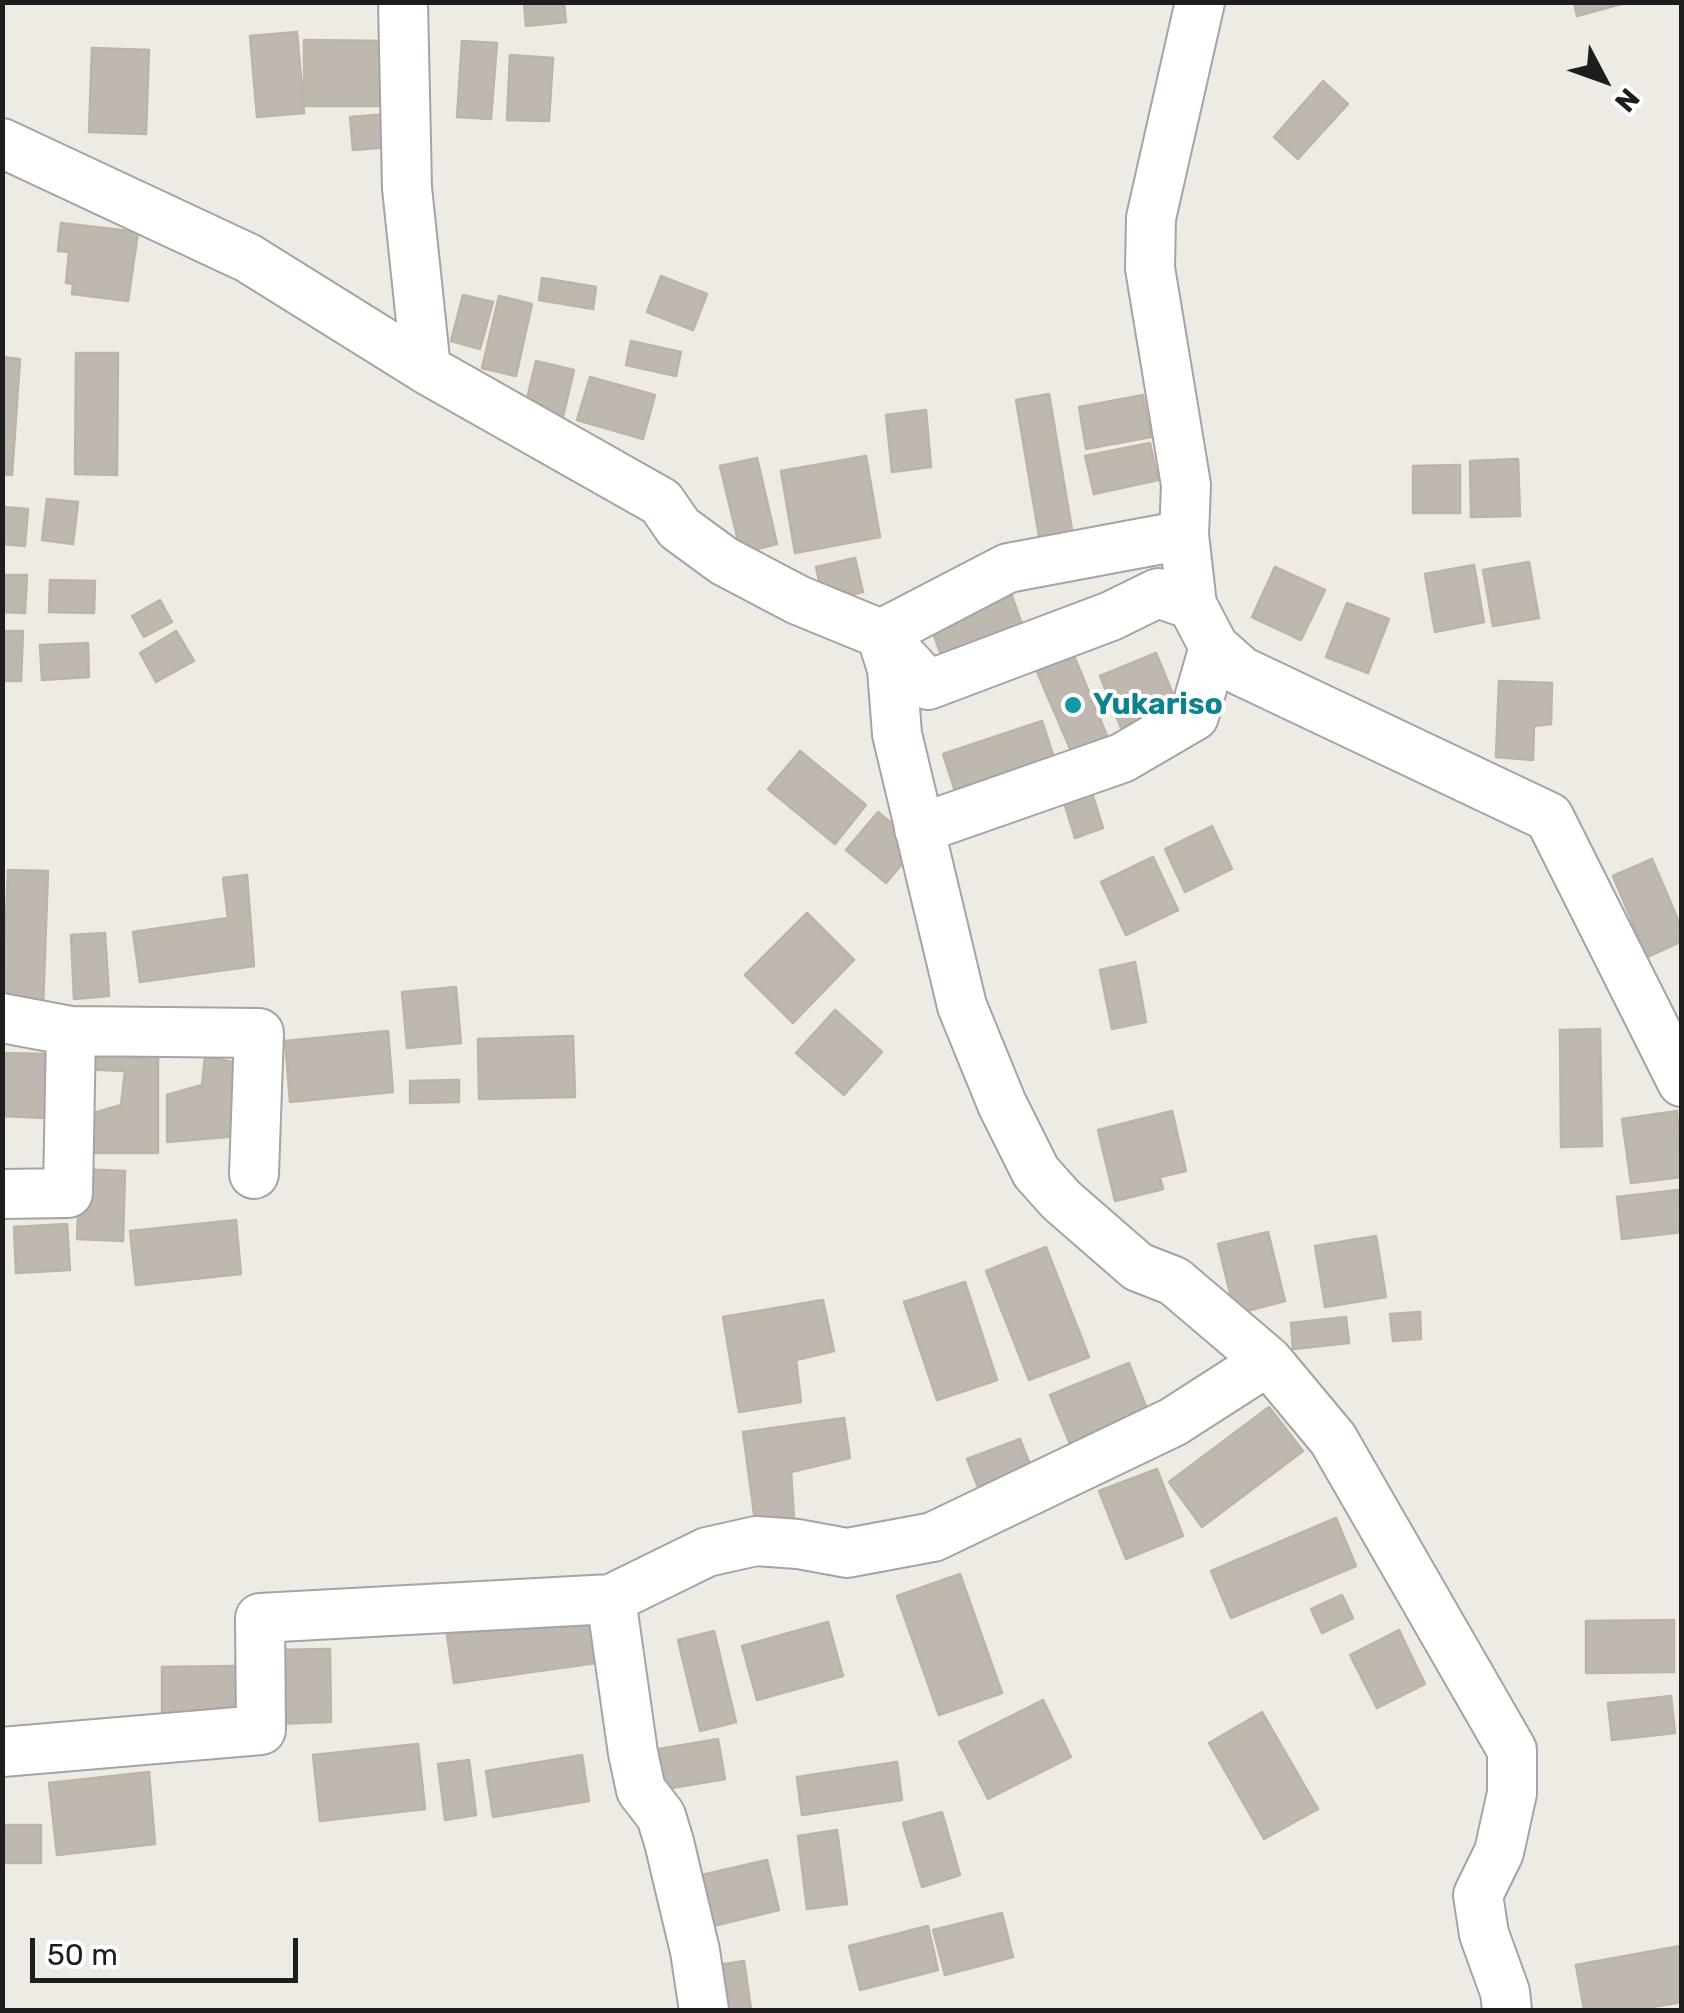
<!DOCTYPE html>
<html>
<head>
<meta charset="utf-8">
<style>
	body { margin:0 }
	#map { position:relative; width:1684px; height:2013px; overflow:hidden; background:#eeebe4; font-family:Rubik,sans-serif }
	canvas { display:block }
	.frame { position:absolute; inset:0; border:5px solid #1d1d1d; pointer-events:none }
	.north { position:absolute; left:1554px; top:30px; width:100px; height:100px; -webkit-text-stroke:8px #fff; paint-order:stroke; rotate:131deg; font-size:28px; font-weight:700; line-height:40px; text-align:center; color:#1d1d1d }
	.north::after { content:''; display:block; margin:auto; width:35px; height:45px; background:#1d1d1d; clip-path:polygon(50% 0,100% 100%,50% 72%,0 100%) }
	.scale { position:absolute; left:30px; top:1938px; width:268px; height:45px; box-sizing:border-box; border:5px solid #1d1d1d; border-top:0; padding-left:12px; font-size:30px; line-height:35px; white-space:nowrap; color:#1d1d1d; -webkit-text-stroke:8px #fff; paint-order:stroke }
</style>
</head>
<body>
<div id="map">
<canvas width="1684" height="2013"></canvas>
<div class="frame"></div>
<div class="north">N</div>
<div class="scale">50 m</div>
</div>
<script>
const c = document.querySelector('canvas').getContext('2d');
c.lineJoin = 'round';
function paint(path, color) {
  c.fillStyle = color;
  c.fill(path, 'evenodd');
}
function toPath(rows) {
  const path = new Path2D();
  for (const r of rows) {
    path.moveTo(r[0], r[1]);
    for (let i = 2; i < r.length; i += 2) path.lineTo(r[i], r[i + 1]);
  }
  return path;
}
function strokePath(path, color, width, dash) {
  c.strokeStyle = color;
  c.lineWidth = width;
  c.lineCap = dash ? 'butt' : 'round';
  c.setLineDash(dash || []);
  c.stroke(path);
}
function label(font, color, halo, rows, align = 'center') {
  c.font = font + ' Rubik,sans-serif';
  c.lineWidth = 8;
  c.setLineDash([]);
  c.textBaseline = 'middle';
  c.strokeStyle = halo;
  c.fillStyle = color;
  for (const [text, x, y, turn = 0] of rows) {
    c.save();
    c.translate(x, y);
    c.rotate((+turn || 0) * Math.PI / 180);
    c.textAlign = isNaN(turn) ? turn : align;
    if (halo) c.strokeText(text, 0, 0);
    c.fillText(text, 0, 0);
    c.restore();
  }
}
const building = toPath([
	[524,2,564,2,566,22,526,26,524,2],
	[1574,2,1629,2,1577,16,1574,2],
	[297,32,304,113,257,117,250,36,297,32],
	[304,40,386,41,385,106,304,106,304,40],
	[462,41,497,43,491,119,457,117,462,41],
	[92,48,149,50,146,134,89,132,92,48],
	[510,55,553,58,549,121,507,120,510,55],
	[1323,81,1348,104,1298,159,1274,137,1323,81],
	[389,114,391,147,353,150,350,117,389,114],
	[61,223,138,232,128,301,72,294,73,284,66,283,69,252,58,251,61,223],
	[661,276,707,294,693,330,647,312,661,276],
	[542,278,596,287,593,309,539,300,542,278],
	[463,295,493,302,480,349,451,341,463,295],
	[499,296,532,304,516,376,482,368,499,296],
	[631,341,681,352,676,376,626,365,631,341],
	[76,353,118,353,117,475,75,474,76,353],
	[2,357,20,359,12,475,2,474,2,357],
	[536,361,574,370,561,425,523,416,536,361],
	[590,377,655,395,643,439,577,420,590,377],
	[1049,394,1073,536,1040,542,1016,400,1049,394],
	[1143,395,1151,437,1086,449,1079,407,1143,395],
	[926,410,931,467,892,472,886,415,926,410],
	[1150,443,1158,480,1094,494,1085,456,1150,443],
	[866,456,880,537,795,553,781,471,866,456],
	[757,458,777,544,741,553,720,466,757,458],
	[1518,459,1520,516,1471,517,1470,461,1518,459],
	[1460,465,1460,513,1413,513,1413,466,1460,465],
	[47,499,78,502,73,544,42,540,47,499],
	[2,507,28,509,25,546,2,544,2,507],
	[855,558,863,592,824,601,816,567,855,558],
	[1529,562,1539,618,1493,626,1483,570,1529,562],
	[1474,565,1484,622,1435,632,1425,574,1474,565],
	[1275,567,1325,590,1301,640,1252,617,1275,567],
	[2,575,27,575,25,613,2,612,2,575],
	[50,580,95,581,94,613,49,612,50,580],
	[1008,585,1025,633,944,663,927,616,1008,585],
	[160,600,172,622,144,637,132,616,160,600],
	[1347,603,1389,619,1368,673,1326,657,1347,603],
	[2,631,23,631,21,681,2,681,2,631],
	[176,631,194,661,156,682,140,653,176,631],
	[88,643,89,677,42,680,40,645,88,643],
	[1072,651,1110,743,1074,758,1035,667,1072,651],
	[1156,653,1177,704,1121,728,1100,676,1156,653],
	[1499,681,1552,683,1551,724,1534,726,1533,760,1496,757,1499,681],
	[1042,721,1054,758,955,791,943,754,1042,721],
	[800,751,866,805,835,844,768,789,800,751],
	[1091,790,1103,828,1075,838,1063,799,1091,790],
	[878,812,918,845,886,883,846,850,878,812],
	[1212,826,1232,869,1185,892,1165,849,1212,826],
	[1153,857,1178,910,1126,935,1101,882,1153,857],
	[1652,859,1682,929,1682,941,1647,957,1613,876,1652,859],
	[8,870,48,871,43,1007,2,1006,8,870],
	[247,875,254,966,140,982,133,932,228,918,223,878,247,875],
	[807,913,854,960,793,1023,745,975,807,913],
	[105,933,109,996,74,999,71,935,105,933],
	[1135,962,1146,1022,1112,1029,1100,970,1135,962],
	[456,987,461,1043,407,1048,402,992,456,987],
	[835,1010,882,1052,844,1095,796,1053,835,1010],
	[1600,1029,1602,1146,1561,1147,1560,1030,1600,1029],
	[388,1031,393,1092,290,1102,285,1041,388,1031],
	[573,1036,575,1097,479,1099,478,1039,573,1036],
	[158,1041,158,1153,87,1153,87,1115,121,1105,125,1071,80,1069,87,1042,158,1041],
	[2,1053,47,1054,45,1118,2,1116,2,1053],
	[205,1057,234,1062,240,1136,167,1142,167,1095,202,1085,205,1057],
	[459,1080,459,1102,410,1103,410,1081,459,1080],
	[1172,1111,1186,1171,1160,1177,1163,1189,1115,1201,1098,1130,1172,1111],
	[1677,1111,1682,1177,1631,1183,1622,1119,1677,1111],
	[80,1169,125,1171,123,1241,77,1239,80,1169],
	[1678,1190,1682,1232,1622,1239,1617,1197,1678,1190],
	[236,1220,241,1274,136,1285,130,1231,236,1220],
	[67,1224,70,1270,16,1273,14,1227,67,1224],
	[1268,1232,1285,1301,1235,1314,1218,1244,1268,1232],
	[1376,1236,1386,1297,1325,1307,1315,1246,1376,1236],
	[1046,1247,1089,1357,1029,1380,986,1271,1046,1247],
	[965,1282,997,1380,937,1400,904,1302,965,1282],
	[823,1300,834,1351,796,1360,801,1402,739,1412,723,1317,823,1300],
	[1420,1312,1421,1339,1393,1341,1390,1314,1420,1312],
	[1346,1317,1349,1343,1293,1349,1291,1323,1346,1317],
	[1129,1363,1152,1422,1074,1454,1050,1395,1129,1363],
	[1269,1407,1303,1451,1202,1527,1169,1482,1269,1407],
	[844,1418,850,1458,791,1472,794,1518,755,1521,743,1432,844,1418],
	[1020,1439,1036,1480,984,1502,967,1459,1020,1439],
	[1157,1469,1183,1536,1126,1559,1099,1491,1157,1469],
	[1336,1518,1356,1566,1231,1618,1211,1571,1336,1518],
	[960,1574,1002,1693,939,1715,897,1596,960,1574],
	[1342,1595,1353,1618,1322,1633,1311,1609,1342,1595],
	[597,1615,603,1662,454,1683,447,1635,597,1615],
	[1674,1620,1674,1672,1586,1673,1586,1621,1674,1620],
	[828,1622,843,1676,757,1700,742,1646,828,1622],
	[1399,1630,1425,1684,1377,1708,1350,1655,1399,1630],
	[714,1631,736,1722,700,1731,678,1640,714,1631],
	[330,1649,331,1722,272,1724,270,1650,330,1649],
	[236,1666,237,1730,162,1731,162,1667,236,1666],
	[1671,1696,1675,1733,1612,1740,1608,1703,1671,1696],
	[1043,1700,1071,1757,988,1799,959,1742,1043,1700],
	[1262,1712,1318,1809,1264,1839,1209,1743,1262,1712],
	[718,1739,725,1779,666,1789,659,1749,718,1739],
	[418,1744,425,1809,320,1821,313,1755,418,1744],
	[582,1755,589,1801,493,1817,486,1771,582,1755],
	[469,1760,476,1815,445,1820,438,1764,469,1760],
	[897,1762,902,1800,802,1815,797,1777,897,1762],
	[149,1772,155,1844,57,1855,49,1783,149,1772],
	[942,1812,960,1875,922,1887,903,1823,942,1812],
	[4,1825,41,1825,41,1863,3,1863,4,1825],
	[837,1830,847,1904,807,1909,798,1836,837,1830],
	[767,1860,779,1910,705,1928,693,1877,767,1860],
	[1002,1913,1013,1957,945,1975,933,1930,1002,1913],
	[928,1926,938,1970,860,1990,849,1946,928,1926],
	[1680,1946,1682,2002,1635,2010,1584,2010,1576,1965,1680,1946],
	[744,1961,751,2009,725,2010,718,1965,744,1961]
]);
paint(building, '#beb8b1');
strokePath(building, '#beb3a7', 2.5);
const minor = toPath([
	[403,2,407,188,426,369],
	[2,143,248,258,426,369,661,502,679,528,724,561,798,600,881,634,928,685,1111,616,1158,593,1192,605],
	[1184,535,1186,485,1150,268,1151,218,1200,2],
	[881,634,892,669,897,734,962,1006,1002,1104,1036,1172,1061,1200,1138,1267,1174,1281,1268,1361,1333,1439,1512,1750,1512,1793,1499,1852,1478,1895,1484,1934,1505,1992,1507,2010],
	[881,634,1008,568,1184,535,1192,605,1214,647,1241,671,1549,817,1682,1082],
	[919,829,1122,758,1194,716,1214,647],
	[2,1018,71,1031,259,1033,254,1174],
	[2,1194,68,1193,71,1031],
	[611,1599,633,1753,641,1790,661,1816,669,1842,695,1951,704,2010],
	[2,1752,261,1730,260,1618,611,1599,707,1552,756,1541,798,1544,847,1553,933,1537,1173,1422,1268,1361]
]);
strokePath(minor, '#a4a4a4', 52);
strokePath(minor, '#fff', 48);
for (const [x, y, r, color] of [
	[1073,705,10,"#0f9aa8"]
]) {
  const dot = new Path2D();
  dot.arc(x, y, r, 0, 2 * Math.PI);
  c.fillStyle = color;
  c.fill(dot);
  strokePath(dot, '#fff', 4);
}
label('bold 30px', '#0d838f', '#fff', [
	["Yukariso",1093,705]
], 'left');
</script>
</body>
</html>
